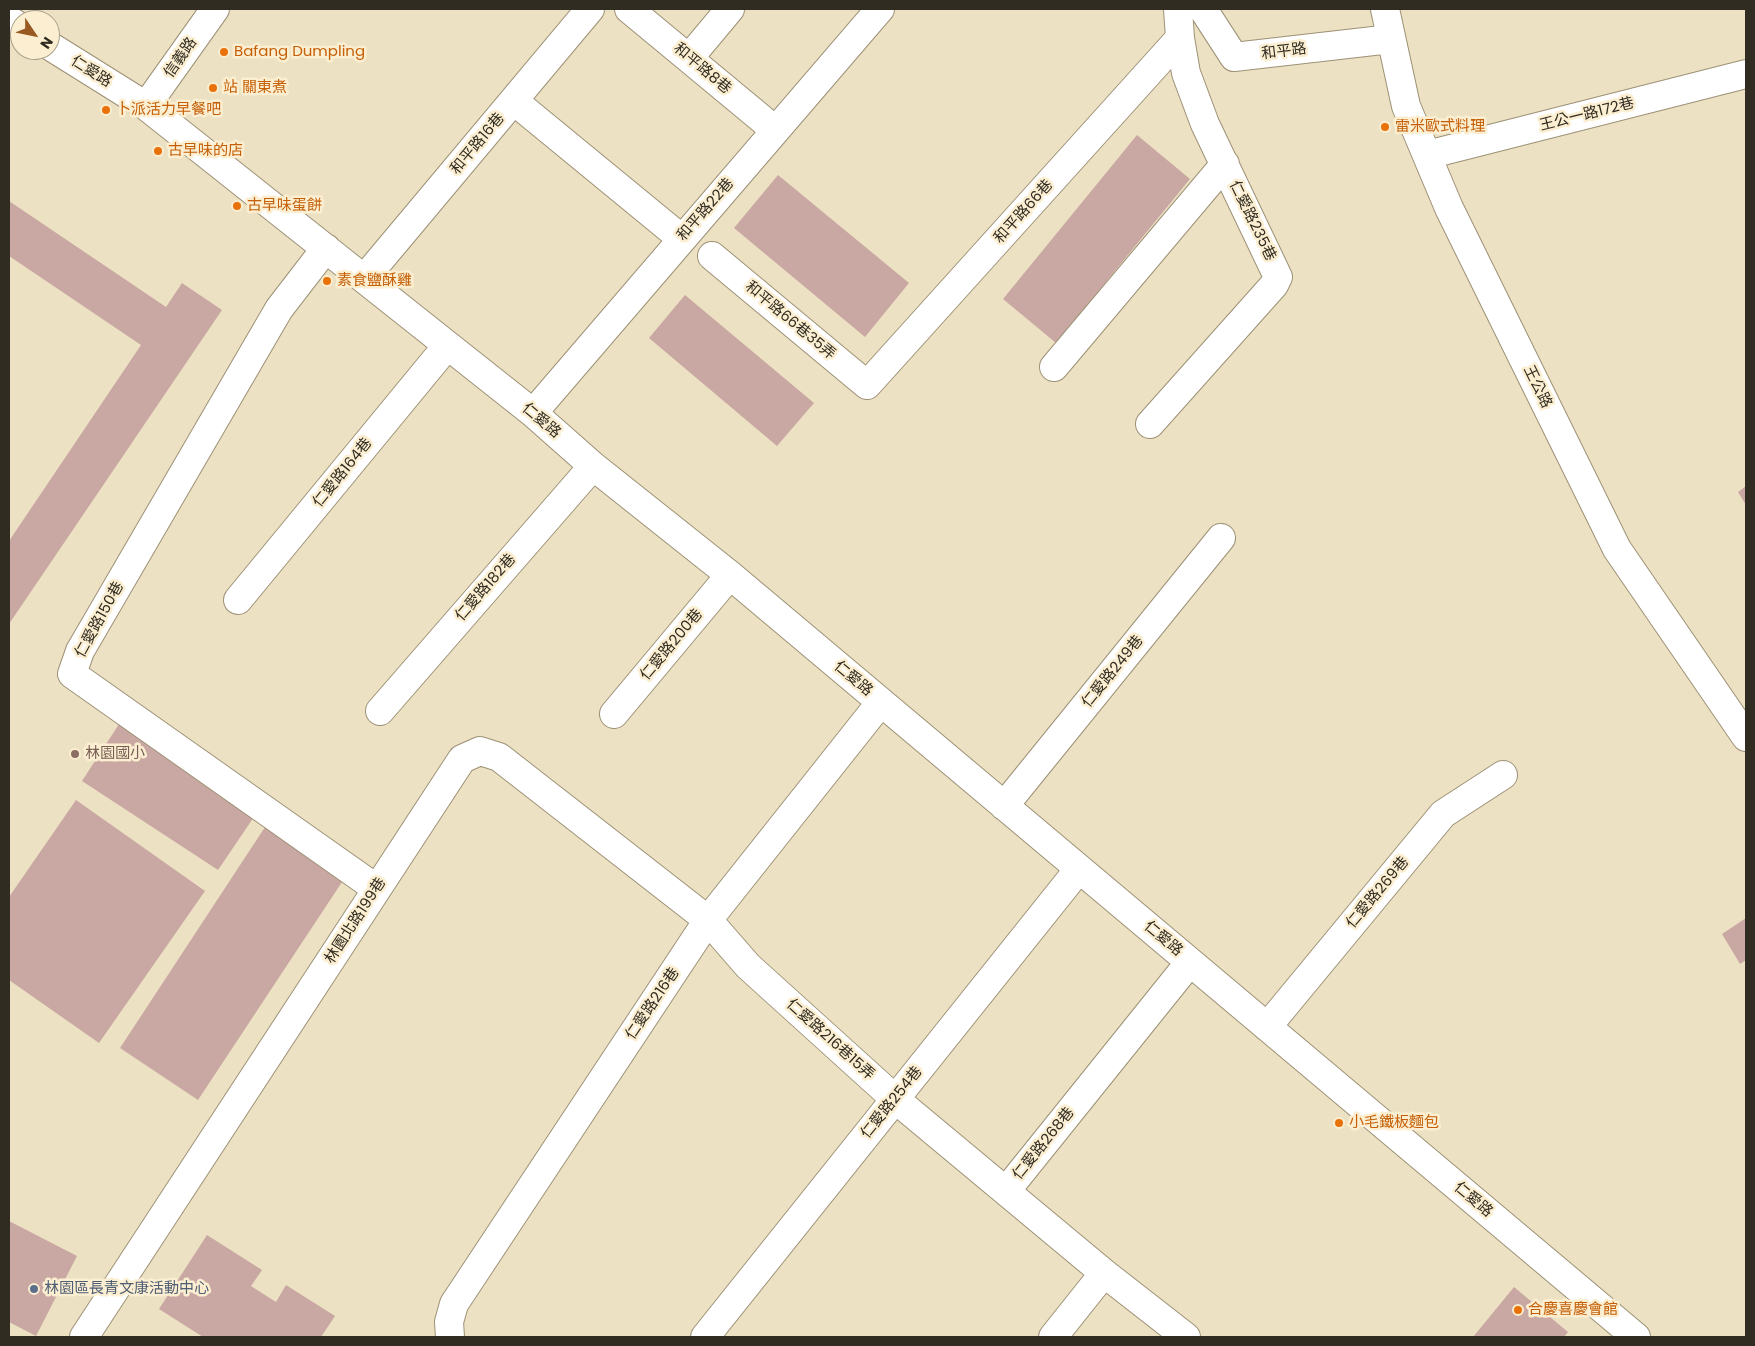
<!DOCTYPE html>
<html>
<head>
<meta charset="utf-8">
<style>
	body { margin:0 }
	#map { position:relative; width:1755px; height:1346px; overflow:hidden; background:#ede1c4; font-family:Poppins,sans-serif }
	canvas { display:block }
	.frame { position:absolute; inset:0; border:10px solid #312c21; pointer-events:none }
	.north { position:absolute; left:10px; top:10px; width:50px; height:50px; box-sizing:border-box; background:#fbeed1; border:1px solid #aaa08b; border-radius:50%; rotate:124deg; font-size:14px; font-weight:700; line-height:20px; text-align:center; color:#312c21 }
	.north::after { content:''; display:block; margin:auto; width:18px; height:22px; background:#995a21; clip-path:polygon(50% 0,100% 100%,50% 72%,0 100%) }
</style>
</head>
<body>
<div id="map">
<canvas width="1755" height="1346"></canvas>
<div class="frame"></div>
<div class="north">N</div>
</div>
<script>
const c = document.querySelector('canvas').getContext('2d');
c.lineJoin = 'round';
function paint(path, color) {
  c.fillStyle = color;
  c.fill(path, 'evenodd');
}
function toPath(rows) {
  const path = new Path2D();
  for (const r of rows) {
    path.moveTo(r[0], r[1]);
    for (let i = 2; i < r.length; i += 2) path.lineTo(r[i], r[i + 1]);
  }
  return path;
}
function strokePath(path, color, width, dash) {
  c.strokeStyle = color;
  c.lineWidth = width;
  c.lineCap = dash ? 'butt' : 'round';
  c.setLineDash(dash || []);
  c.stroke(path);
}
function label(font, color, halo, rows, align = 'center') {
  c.font = font + ' Poppins,"Noto Sans TC",sans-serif';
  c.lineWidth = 5;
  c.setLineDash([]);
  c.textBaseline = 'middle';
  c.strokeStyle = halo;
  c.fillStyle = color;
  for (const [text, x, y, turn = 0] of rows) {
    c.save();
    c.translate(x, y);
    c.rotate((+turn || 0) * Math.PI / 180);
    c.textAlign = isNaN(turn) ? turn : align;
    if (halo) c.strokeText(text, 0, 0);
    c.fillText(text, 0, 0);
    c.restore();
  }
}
paint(toPath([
	[1137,135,1190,179,1056,343,1003,299],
	[778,175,909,283,865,337,734,228],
	[9,201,166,307,182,283,222,310,9,624,9,541,141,345,9,256],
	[685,295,814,403,777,446,649,338],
	[1746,486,1746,505,1738,492],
	[121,721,258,811,218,870,82,781],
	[76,800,205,891,99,1043,9,980,9,897],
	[267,824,346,876,198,1100,120,1048],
	[1746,918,1746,960,1740,964,1722,934],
	[9,1221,77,1256,36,1336,9,1322],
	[207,1235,262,1270,251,1286,276,1302,286,1285,335,1316,321,1337,203,1337,159,1309],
	[1514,1287,1568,1332,1564,1337,1473,1337]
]), '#c9a7a2');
const minor = toPath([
	[629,9,775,130],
	[1203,9,1234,57,1391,39],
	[1385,9,1406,106,1449,208,1617,549,1746,737],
	[9,20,20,27],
	[50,46,146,106,533,413,593,466,730,575,1636,1337],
	[689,58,730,9],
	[514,101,682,239],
	[146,106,215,9],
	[1427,155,1746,74],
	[326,248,279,309,80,651,72,674,377,889],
	[712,256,867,385,1180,38],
	[364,279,590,9],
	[1054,367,1225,164],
	[533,413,880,9],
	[1150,424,1274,285,1278,277,1205,124,1186,73,1180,38,1178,9],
	[238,600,447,346],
	[380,711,593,466],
	[614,714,730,575],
	[1004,806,1221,538],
	[1267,1027,1443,814,1503,775],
	[1006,1191,1190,962],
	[84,1337,462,759,480,751,499,757,708,920,748,966,895,1099,1104,1273,1186,1337],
	[450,1337,449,1322,454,1304,708,920,881,702],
	[705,1337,1079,869],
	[1053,1337,1104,1273]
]);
strokePath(minor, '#9d9176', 30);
strokePath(minor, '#fff', 28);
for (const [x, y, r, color] of [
	[224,52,5,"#e8710a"],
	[213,88,5,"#e8710a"],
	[106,110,5,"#e8710a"],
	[1385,127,5,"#e8710a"],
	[158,151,5,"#e8710a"],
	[237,206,5,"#e8710a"],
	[327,281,5,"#e8710a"],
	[75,754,5,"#8d6e63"],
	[1339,1123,5,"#e8710a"],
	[34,1289,5,"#5c6f8a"],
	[1518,1310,5,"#e8710a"]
]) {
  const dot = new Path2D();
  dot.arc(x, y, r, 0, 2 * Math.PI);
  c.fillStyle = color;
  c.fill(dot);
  strokePath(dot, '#fbeed1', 2);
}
label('15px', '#c56008', '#fbeed1', [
	["Bafang Dumpling",234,52],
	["站 關東煮",223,88],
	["卜派活力早餐吧",116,110],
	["雷米歐式料理",1395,127],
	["古早味的店",168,151],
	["古早味蛋餅",247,206],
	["素食鹽酥雞",337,281],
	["小毛鐵板麵包",1349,1123],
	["合慶喜慶會館",1528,1310]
], 'left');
label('15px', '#312c21', '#fbeed1', [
	["和平路",1284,52,-7],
	["信義路",181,58,-55],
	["和平路8巷",702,69,40],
	["仁愛路",91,72,32],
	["王公一路172巷",1587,115,-14],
	["和平路16巷",478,144,-50],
	["和平路22巷",706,210,-49],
	["和平路66巷",1024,212,-48],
	["仁愛路235巷",1252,221,64],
	["和平路66巷35弄",790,321,40],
	["王公路",1537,387,64],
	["仁愛路",541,421,40],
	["仁愛路164巷",343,473,-51],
	["仁愛路182巷",486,588,-49],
	["仁愛路150巷",100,620,-61],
	["仁愛路200巷",672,645,-50],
	["仁愛路249巷",1113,672,-51],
	["仁愛路",853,679,40],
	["仁愛路269巷",1378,893,-50],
	["林園北路199巷",356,921,-57],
	["仁愛路",1163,939,40],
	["仁愛路216巷",653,1004,-56],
	["仁愛路216巷15弄",830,1040,42],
	["仁愛路254巷",892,1103,-51],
	["仁愛路268巷",1044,1144,-51],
	["仁愛路",1473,1200,40]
]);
label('15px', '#785e54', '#fbeed1', [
	["林園國小",85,754]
], 'left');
label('15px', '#4e5e75', '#fbeed1', [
	["林園區長青文康活動中心",44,1289]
], 'left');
</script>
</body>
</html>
